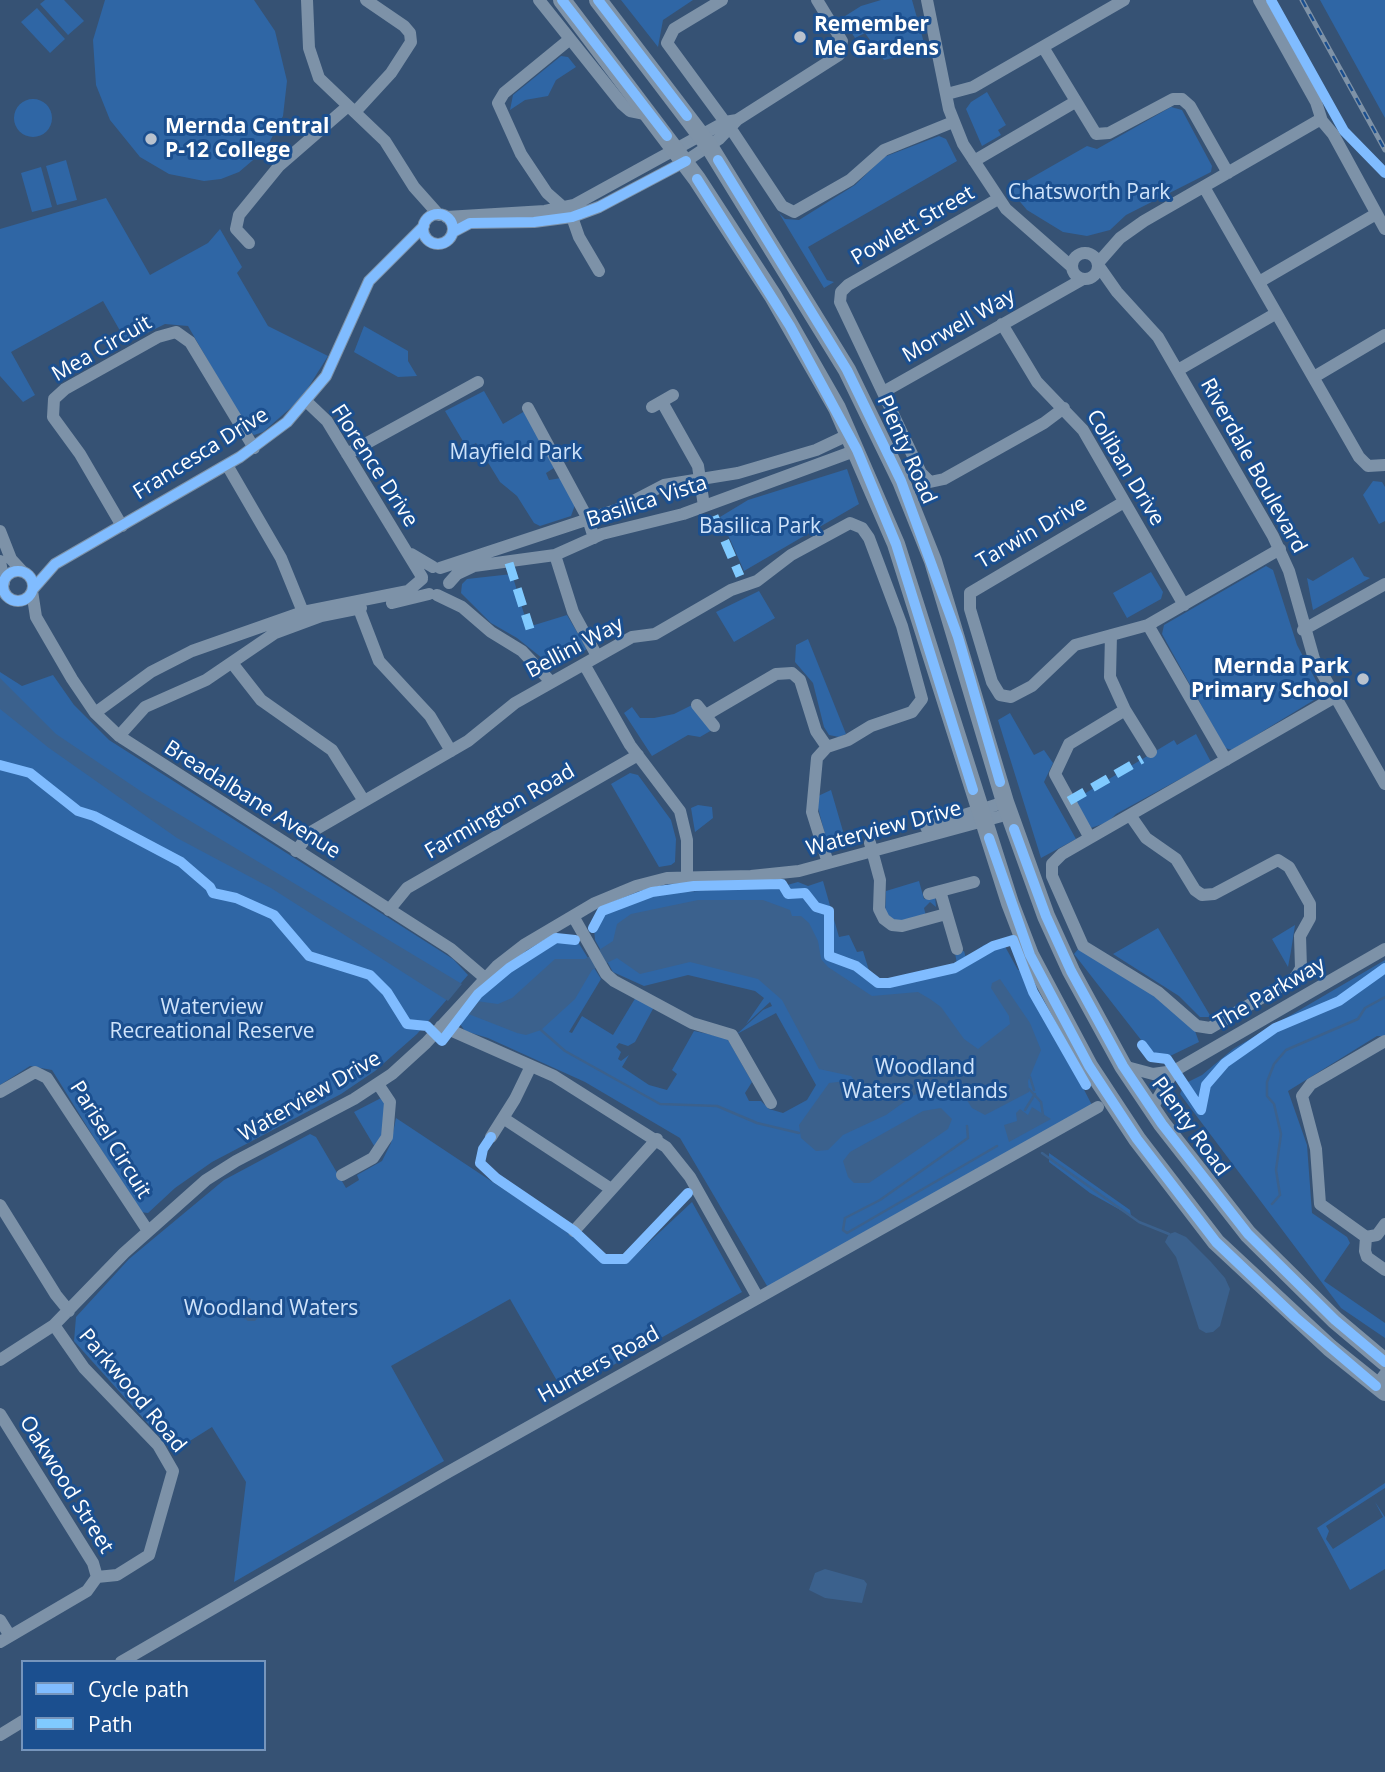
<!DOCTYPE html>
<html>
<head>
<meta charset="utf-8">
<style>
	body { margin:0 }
	#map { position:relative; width:1385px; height:1772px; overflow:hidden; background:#365274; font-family:"Open Sans",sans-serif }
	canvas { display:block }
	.legend { position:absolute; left:21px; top:1660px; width:245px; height:91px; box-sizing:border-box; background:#1b4f8f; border:2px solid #7695bc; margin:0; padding:9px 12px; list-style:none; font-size:21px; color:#fff }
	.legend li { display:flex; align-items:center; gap:14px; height:35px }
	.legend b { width:35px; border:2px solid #7695bc }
</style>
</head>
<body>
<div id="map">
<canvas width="1385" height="1772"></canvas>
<ul class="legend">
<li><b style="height:9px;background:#80bcff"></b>Cycle path</li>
<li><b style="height:9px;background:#80caff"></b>Path</li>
</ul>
</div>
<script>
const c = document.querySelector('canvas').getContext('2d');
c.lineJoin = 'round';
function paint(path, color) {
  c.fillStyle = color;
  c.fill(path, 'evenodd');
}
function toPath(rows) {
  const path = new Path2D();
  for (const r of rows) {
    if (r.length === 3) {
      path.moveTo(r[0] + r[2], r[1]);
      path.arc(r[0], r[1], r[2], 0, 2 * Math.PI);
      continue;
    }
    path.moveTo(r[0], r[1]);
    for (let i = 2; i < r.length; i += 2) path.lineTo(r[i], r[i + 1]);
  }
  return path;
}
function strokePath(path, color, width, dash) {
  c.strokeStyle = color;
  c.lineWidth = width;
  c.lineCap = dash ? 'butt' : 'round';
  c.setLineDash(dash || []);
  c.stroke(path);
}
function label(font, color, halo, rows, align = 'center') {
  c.font = font + ' "Open Sans",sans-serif';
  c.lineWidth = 6;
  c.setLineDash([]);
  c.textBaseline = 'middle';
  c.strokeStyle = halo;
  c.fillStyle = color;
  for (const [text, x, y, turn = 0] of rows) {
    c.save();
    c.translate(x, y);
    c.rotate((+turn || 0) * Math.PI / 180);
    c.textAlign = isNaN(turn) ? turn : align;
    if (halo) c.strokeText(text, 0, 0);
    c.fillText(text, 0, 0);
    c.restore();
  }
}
paint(toPath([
	[45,0,64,0,84,21,68,35,40,4],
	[105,0,254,0,275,31,287,81,283,116,266,149,239,172,221,179,204,181,169,174,140,157,110,120,96,85,93,40],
	[621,0,693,0,663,20,658,47],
	[881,0,912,0,926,50,884,60,865,33,855,38,842,18,861,6],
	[1320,0,1385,0,1385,118],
	[37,8,65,39,50,53,21,22],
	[561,56,568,57,576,67,556,80,548,96,525,100,510,110,513,95],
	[987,92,1006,125,998,130,1001,135,982,146,966,109,971,102],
	[33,118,19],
	[1171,107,1182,110,1212,166,1211,172,1126,215,1110,230,1087,236,1063,232,1027,210,1010,190,1087,146,1097,149],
	[939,136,946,139,957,161,808,247,827,280,834,282,824,288,779,213,785,219,799,220,855,185,884,157],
	[66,160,77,200,57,205,46,166],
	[41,167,52,207,32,212,21,173],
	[106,198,150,275,208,243,220,229,242,267,237,273,268,326,328,356,301,399,263,432,254,435,248,430,188,326,165,324,127,343,103,301,11,352,35,395,23,402,0,376,0,229],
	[364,326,408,351,408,361,417,376,398,377,354,352],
	[484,391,503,424,525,411,554,468,546,473,549,480,561,478,575,505,571,516,540,526,534,523,517,496,500,482,476,443,467,448,445,411],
	[847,469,859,504,744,571,720,517,748,500],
	[1373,481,1382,482,1385,487,1385,521,1379,524,1363,495],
	[1353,557,1364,576,1370,578,1313,610,1307,578,1313,581],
	[1266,566,1273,570,1297,645,1320,688,1314,700,1232,750,1225,748,1162,634,1164,625],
	[1151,572,1163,592,1161,599,1127,618,1113,593],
	[512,574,528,627,567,615,587,649,558,667,552,666,517,638,491,623,461,593,462,584,467,579],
	[759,591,775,618,734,642,716,612],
	[808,639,846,734,839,737,829,735,824,727,813,683,795,662,796,645],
	[0,672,22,686,53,675,74,705,109,740,453,959,468,975,417,1034,375,1071,341,1094,212,1162,175,1188,148,1213,140,1212,52,1070,30,1066,0,1085],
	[692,705,712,730,700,737,688,735,652,756,624,713,632,707,640,718,654,718,674,714],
	[1010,713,1034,755,1044,750,1053,763,1044,782,1076,839,1041,858,998,720],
	[1196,734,1211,762,1116,814,1108,822,1091,828,1074,800,1174,740,1177,745],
	[630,773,638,775,671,820,676,839,675,862,671,865,659,867,611,784],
	[831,790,847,845,839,849,827,842,817,804,818,796],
	[698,805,712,807,713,818,695,832,691,808],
	[823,881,839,937,849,935,857,952,863,951,871,977,877,981,957,964,955,953,964,951,966,958,984,945,1002,941,1018,970,1022,970,1094,1109,770,1291,680,1138,585,1082,488,1038,465,1031,458,1021,483,992,534,953,560,939,578,942,601,979,569,1032,572,1033,582,1016,613,1035,636,997,654,1007,635,1042,628,1046,619,1043,616,1047,621,1052,618,1059,621,1061,629,1055,622,1067,649,1085,667,1090,677,1074,672,1070,694,1031,727,1038,752,1082,745,1093,749,1101,761,1101,769,1109,783,1113,807,1100,816,1085,776,1013,737,1034,763,1010,772,1006,770,1002,746,1024,764,998,755,991,688,975,644,986,613,972,595,940,594,929,600,915,629,900,659,893,780,887,798,882,808,886],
	[919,881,924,899,935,896,936,907,930,902,924,908,926,916,899,923,885,916,886,891],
	[1295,925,1291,951,1288,967,1272,939],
	[1158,928,1211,1017,1200,1017,1179,996,1113,954],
	[1079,948,1150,991,1195,1031,1199,1042,1168,1057,1152,1054,1074,954],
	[1385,960,1385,1036,1377,1036,1288,1091,1307,1145,1312,1213,1347,1237,1350,1243,1324,1281,1385,1323,1385,1338,1341,1308,1180,1094,1184,1084,1202,1075,1233,1049],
	[383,1097,386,1102,384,1130,376,1149,354,1112],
	[396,1118,577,1238,605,1263,630,1260,692,1202,742,1292,564,1393,510,1299,391,1366,444,1461,234,1582,246,1482,212,1427,177,1449,170,1448,74,1341,76,1317,129,1259,224,1180,310,1134,316,1137,346,1188,359,1180,357,1175,382,1161,391,1143],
	[1049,1153,1130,1210,1131,1216,1090,1193,1049,1162],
	[1385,1483,1385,1488,1326,1526,1329,1531,1326,1539,1333,1549,1383,1517,1375,1502,1385,1517,1385,1569,1350,1590,1317,1528]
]), '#2f66a5');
paint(toPath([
	[0,678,56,734,142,792,462,984,448,1001,271,888,177,838,49,748,0,709],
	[698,900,763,900,790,910,792,916,801,916,809,923,818,941,821,959,828,967,872,996,918,992,930,999,941,1007,964,1039,978,1049,1010,1024,1009,1016,991,988,992,983,1000,979,1030,1023,1041,1050,1028,1081,1029,1092,985,1115,972,1108,959,1088,942,1085,914,1095,886,1115,843,1135,828,1150,816,1151,801,1138,799,1125,829,1083,854,1080,851,1076,819,1069,782,1000,758,979,690,962,640,974,617,958,592,970,575,999,541,1030,526,1035,517,1033,466,1013,476,1001,498,1004,512,998,555,959,585,959,613,941,617,924,631,914],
	[1032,1107,1051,1119,1009,1142,1004,1125,1017,1121,1016,1113,1020,1109,1028,1115],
	[941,1108,952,1119,948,1129,869,1183,854,1183,848,1177,843,1161,850,1152,923,1111],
	[1175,1232,1186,1237,1211,1262,1225,1278,1230,1289,1220,1326,1213,1332,1206,1333,1199,1329,1176,1257,1165,1242,1169,1234],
	[250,1298,258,1317,255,1321,248,1321,230,1309,236,1303],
	[825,1569,864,1580,867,1584,862,1603,825,1598,809,1590,815,1573]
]), '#3b618d');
strokePath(toPath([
	[541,1030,565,1051,660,1104,717,1106,757,1123,799,1133],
	[1030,1077,1034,1090],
	[1029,1089,1041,1102,1043,1115],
	[1025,1110,1035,1094],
	[967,1126,968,1138,880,1200,845,1218,843,1230,847,1233,997,1146],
	[1042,1153,1139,1222,1169,1234],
	[1272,1204,1280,1195,1276,1170,1281,1134,1274,1104,1267,1096,1267,1082,1274,1064,1286,1050,1358,1019,1365,1008,1385,997]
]), '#3b618d', 2.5);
strokePath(toPath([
	[307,0,309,48,319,78,385,141,414,187,439,215],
	[539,0,622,104,630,111,650,115],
	[722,0,674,29,667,43,725,122],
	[927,0,949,109,963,144,1006,209,1072,267],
	[1259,0,1316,102,1322,121,1333,134,1385,229],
	[1043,47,1096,134,1109,133,1173,99,1182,99,1190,106,1228,173],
	[947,94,973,87,1124,0],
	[356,111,391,73,411,42,410,33,404,26,366,0],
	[731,129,782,206,794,212,850,180,884,150,953,122],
	[974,161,1075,102],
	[1204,187,1359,457,1368,466,1385,465],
	[998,199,848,285,841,292,840,302,921,473,930,482,944,479,1044,423,1064,408],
	[564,208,547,193,521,154,498,103,504,93,570,39],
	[438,229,15],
	[446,217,545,211,574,205,725,122,737,120],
	[572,217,579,237,599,271],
	[453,232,470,223,534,222,572,217,599,207,686,161,719,139,737,120,839,55,842,41,817,0],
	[249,243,236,229,239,215,279,166,348,106],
	[1085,266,13],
	[1098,263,1120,238,1144,221,1321,119],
	[1098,265,1117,292,1158,337,1273,536,1289,571,1314,659,1385,784],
	[1259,282,1376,214],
	[1002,324,1037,382,1083,430,1184,605],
	[1178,370,1275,314],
	[1314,377,1385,335],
	[885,391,1083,279],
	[307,402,327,421,422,577],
	[662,402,698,466,704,506],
	[652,407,673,395],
	[528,408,588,519,594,538],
	[347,454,478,382],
	[227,465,281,558,303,612],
	[1124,502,970,593,970,609,992,682,1000,695,1011,697,1032,686,1075,645,1148,625,1280,549],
	[122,526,80,454,53,417,54,399,65,389,158,337,176,332,190,342,254,448],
	[0,531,11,559,23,572],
	[411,554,433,567],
	[555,555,573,612,597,656],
	[0,561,4,583],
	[440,568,616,510,664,485,738,473,816,450,850,434],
	[18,586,15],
	[449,583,457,574,474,566,555,555,602,534,683,514,857,450],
	[33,589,55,564,240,457,287,422,326,376,369,281,424,226],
	[32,591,36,617,72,679,95,713,119,736,451,949,485,978],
	[437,595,462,607,491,632,522,651,551,682],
	[392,603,429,594],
	[359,609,379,661,430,716,451,751],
	[1148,625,1226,760],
	[1303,630,1385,584],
	[232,663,261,700,332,750,364,801],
	[584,664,630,745,680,811,687,840,687,876],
	[697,705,714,726],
	[1125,710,1151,752],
	[95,713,151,672,192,651,303,612,408,591,422,579],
	[706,715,776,674,792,673,800,680,816,731,827,747],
	[119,736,145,707,206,680,275,633,321,616,361,608],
	[1130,815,1146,838,1176,859,1195,890,1202,895,1214,894,1278,860,1289,867,1310,904,1310,918,1300,936,1301,968,1295,978,1210,1028,1197,1026,1158,992,1083,946,1052,876,1052,864,1062,854,1335,697],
	[926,827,1005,802],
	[1090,838,1055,774,1069,744,1125,710,1110,677,1111,635],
	[870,843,880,880,879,909,884,919,892,925,902,926,946,914],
	[296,851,311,832,468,741,515,703,632,637,655,634,731,590,757,581,791,555,850,523,862,528,869,538,902,626,922,699,912,712,871,726,848,740,827,747,817,758,812,812,828,863],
	[940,891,957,949],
	[929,894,974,882],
	[389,910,407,888,638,755],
	[573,916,606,974,614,981,692,1023,732,1035,771,1103],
	[441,1026,554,1076,666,1147,690,1177,758,1298],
	[1123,1066,1153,1074,1174,1071,1385,949],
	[0,1092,35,1072,47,1078,148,1231],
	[1152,1108,1174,1071],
	[503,1118,611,1189],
	[491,1137,515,1099,531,1066],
	[342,1175,373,1158,387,1137,390,1102,378,1084],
	[0,1205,56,1295,69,1311],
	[1385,1224,1377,1235,1366,1237,1365,1251,1367,1257,1385,1270],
	[574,1231,657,1139],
	[1366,1237,1320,1204,1316,1149,1302,1096,1311,1084,1385,1041],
	[54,1325,84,1368,158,1445,173,1471,149,1555,117,1575,97,1577],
	[0,1360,54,1325,124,1253,206,1180,236,1161,354,1099,392,1074,426,1043,497,966,524,945,595,903,636,886,667,878,751,876,799,871,1009,814],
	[1376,1386,1385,1374],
	[0,1414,93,1563,97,1577],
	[0,1620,10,1636],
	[0,1642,87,1591,97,1577],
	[121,1662,443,1475,1098,1107],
	[0,1735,23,1721]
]), '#7d92a8', 12);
strokePath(toPath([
	[562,0,697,179,773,296,837,408,896,544,1010,903,1030,955,1089,1066,1137,1139,1216,1242,1330,1348,1385,1392],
	[598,0,709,146,847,370,901,481,933,561,1005,802,1046,916,1071,971,1123,1066,1162,1124,1248,1234,1335,1320,1385,1362]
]), '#7e92a7', 18);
const rail = toPath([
	[1302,0,1385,150]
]);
strokePath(rail, '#7e92a7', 5);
strokePath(rail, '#1b4f8f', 2.5, [8]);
strokePath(toPath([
	[714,516,740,576],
	[509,563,530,629],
	[1069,801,1142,759]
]), '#80caff', 9, [18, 9]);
strokePath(toPath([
	[562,0,667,136],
	[598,0,687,116],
	[1271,0,1344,131,1385,173],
	[718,160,847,370,901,481,958,637,1000,782],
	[697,179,790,326,857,450,896,544,973,790],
	[438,229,15],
	[453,232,470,223,534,222,572,217,599,207,686,161],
	[18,586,15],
	[33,589,55,564,240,457,287,422,326,376,369,281,424,226],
	[0,765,30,773,78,811,94,816,181,862,210,887,213,893,236,898,274,915,309,956,370,975,387,992,407,1024,427,1026,442,1041,478,994,509,968,556,938,575,940],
	[1014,829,1046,916,1071,971,1123,1066,1162,1124,1248,1234,1335,1320,1385,1362],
	[989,838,1030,955,1089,1066,1137,1139,1216,1242,1295,1317,1376,1386],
	[593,928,602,911,652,892,694,886,782,884,788,894,805,893,816,907,829,911,829,956,856,966,878,983,889,983,955,968,993,946,1013,940,1033,992,1086,1085],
	[1142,1045,1151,1057,1167,1059,1201,1110,1206,1085,1225,1063,1275,1028,1339,1001,1385,968],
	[491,1137,483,1149,480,1163,496,1178,574,1231,604,1259,625,1259,688,1193]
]), '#80bcff', 10);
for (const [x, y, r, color] of [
	[800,37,7,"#b9c2ce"],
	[151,139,7,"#b9c2ce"],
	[1363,679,7,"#b9c2ce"]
]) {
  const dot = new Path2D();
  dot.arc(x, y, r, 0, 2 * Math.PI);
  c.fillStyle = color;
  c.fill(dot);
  strokePath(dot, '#1b4f8f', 2.5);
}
label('bold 21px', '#fff', '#1b4f8f', [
	["Remember",814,25],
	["Me Gardens",814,49],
	["Mernda Central",165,127],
	["P-12 College",165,151],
	["Mernda Park",1349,667,"right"],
	["Primary School",1349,691,"right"]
], 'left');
label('21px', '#cfe3fa', '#1b4f8f', [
	["Chatsworth Park",1089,193],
	["Mayfield Park",516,453],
	["Basilica Park",760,527],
	["Waterview",212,1008],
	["Recreational Reserve",212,1032],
	["Woodland",925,1068],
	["Waters Wetlands",925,1092],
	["Woodland Waters",271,1309]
]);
label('21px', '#fff', '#1b4f8f', [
	["Powlett Street",913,226,-30],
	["Morwell Way",959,326,-30],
	["Mea Circuit",102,349,-30],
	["Plenty Road",906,450,66],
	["Francesca Drive",201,454,-32],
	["Florence Drive",374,466,57],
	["Riverdale Boulevard",1253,466,61],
	["Coliban Drive",1125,468,59],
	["Basilica Vista",647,502,-18],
	["Tarwin Drive",1032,533,-30],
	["Bellini Way",575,648,-28],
	["Breadalbane Avenue",252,800,32],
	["Farmington Road",500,812,-30],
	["Waterview Drive",884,829,-15],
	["The Parkway",1270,994,-30],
	["Waterview Drive",310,1097,-30],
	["Plenty Road",1190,1127,54],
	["Parisel Circuit",110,1140,58],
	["Hunters Road",599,1365,-29],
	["Parkwood Road",132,1391,50],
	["Oakwood Street",66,1485,58]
]);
</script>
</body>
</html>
